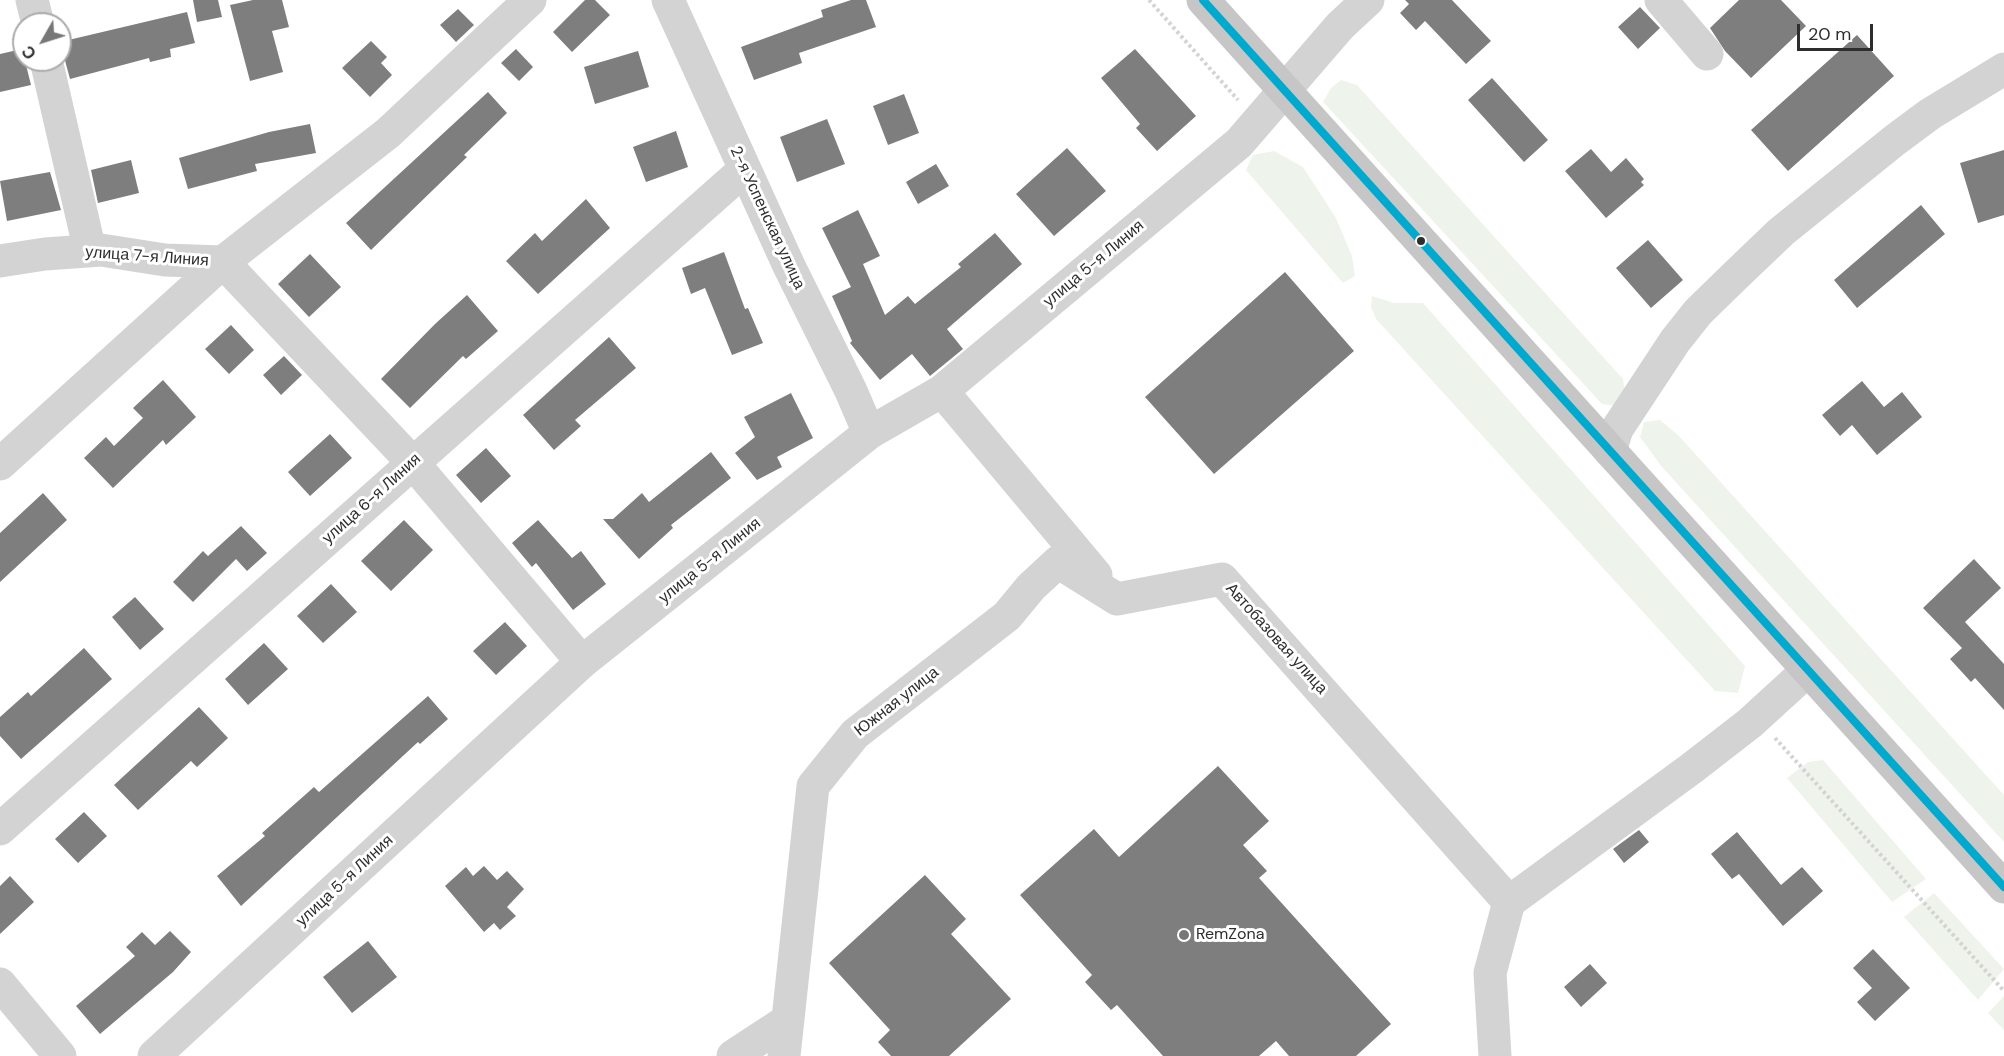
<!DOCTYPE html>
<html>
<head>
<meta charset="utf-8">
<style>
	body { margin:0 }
	#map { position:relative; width:2004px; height:1056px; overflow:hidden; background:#fff; font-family:"DM Sans",sans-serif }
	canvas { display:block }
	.north { position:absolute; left:12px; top:12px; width:60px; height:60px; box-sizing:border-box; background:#fff; border:2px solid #ababab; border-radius:50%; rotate:231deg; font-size:16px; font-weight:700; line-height:24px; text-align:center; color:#2e2e2e }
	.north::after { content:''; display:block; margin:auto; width:21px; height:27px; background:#777; clip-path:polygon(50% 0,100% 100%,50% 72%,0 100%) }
	.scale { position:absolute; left:1797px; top:24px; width:76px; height:27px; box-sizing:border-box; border:3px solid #2e2e2e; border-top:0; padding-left:8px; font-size:18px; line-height:21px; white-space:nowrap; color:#2e2e2e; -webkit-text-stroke:4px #fff; paint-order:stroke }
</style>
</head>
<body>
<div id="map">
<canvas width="2004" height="1056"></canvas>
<div class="north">С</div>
<div class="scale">20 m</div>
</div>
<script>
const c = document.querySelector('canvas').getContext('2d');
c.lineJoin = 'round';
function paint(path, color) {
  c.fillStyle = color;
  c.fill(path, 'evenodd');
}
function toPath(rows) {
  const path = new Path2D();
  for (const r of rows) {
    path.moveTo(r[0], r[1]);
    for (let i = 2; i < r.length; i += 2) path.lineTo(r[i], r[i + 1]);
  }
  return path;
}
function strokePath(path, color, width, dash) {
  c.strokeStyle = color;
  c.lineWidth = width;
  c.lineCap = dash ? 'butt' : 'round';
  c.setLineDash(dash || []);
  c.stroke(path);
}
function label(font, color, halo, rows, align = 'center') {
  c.font = font + ' "DM Sans",sans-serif';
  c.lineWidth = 6;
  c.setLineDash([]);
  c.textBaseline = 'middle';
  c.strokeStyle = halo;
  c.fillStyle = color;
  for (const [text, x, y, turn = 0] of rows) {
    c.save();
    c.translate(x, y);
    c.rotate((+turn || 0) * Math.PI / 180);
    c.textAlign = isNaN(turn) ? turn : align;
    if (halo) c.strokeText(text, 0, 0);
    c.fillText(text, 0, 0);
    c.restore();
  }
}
paint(toPath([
	[1341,80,1357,85,1623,379,1626,397,1617,406,1602,404,1323,102,1331,88],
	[1274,151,1303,167,1336,218,1352,256,1355,276,1343,283,1246,170,1253,155],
	[1372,296,1394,303,1423,303,1745,666,1738,693,1715,691,1376,319,1371,307],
	[1660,420,1678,435,2004,795,2004,842,1662,467,1640,437,1644,422],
	[1823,760,1926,879,1892,902,1787,778,1808,762],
	[1934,893,2004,969,1978,1000,1904,917],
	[2004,996,2004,1030,1988,1013]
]), '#eef4eb');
paint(toPath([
	[193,0,218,0,222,17,197,22],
	[253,0,282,0,289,27,272,31,283,72,250,81,230,5],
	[585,0,595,0,610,15,572,52,553,32],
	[851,0,866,0,876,27,799,53,802,63,754,80,741,47,823,17,821,10],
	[1405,0,1452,0,1491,41,1466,64,1425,21,1416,30,1400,13,1409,4],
	[1739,0,1781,0,1806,26,1751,78,1725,51,1710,28],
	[1640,7,1660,28,1638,49,1618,27],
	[458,9,474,25,456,42,440,25],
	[187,12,195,43,170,49,171,57,150,62,149,58,70,79,60,42],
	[1857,35,1894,76,1788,171,1751,130],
	[371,41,387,57,381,63,392,75,370,97,342,68],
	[22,49,31,85,0,92,0,54],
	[516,49,533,67,519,81,501,63],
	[1135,49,1196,116,1157,151,1136,128,1140,124,1101,78],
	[638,51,649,87,595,104,584,67],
	[1492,78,1548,140,1524,162,1468,100],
	[488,92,507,113,464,155,467,157,371,250,346,223],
	[904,94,919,133,888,145,873,106],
	[827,119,845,164,797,182,780,137],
	[310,124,316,153,255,164,257,171,188,189,179,158,269,132],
	[676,131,688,167,646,182,633,147],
	[1067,148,1106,191,1054,236,1016,194],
	[1591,149,1611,172,1626,158,1644,179,1641,182,1644,185,1606,218,1565,171],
	[2004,150,2004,215,1978,223,1960,163],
	[131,160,139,193,98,203,91,170],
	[936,164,949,186,918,204,906,182],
	[50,172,61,210,7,221,0,181],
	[586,199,610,228,538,294,506,261,535,233,542,241],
	[1921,205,1945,234,1857,308,1834,280],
	[858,210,880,256,863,264,885,315,908,296,915,304,961,267,958,264,995,233,1022,264,947,329,963,349,930,376,912,354,880,380,850,343,852,341,832,296,851,287,822,228],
	[1648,240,1683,280,1651,308,1616,268],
	[724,252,745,309,748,308,763,343,732,355,705,288,691,294,682,268],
	[310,254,341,287,309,317,278,284],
	[1285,272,1354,351,1214,474,1145,397],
	[467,295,498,331,466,359,463,356,410,408,381,379,435,324],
	[231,325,254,350,229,374,205,349],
	[609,337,636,368,575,420,581,426,554,450,523,415],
	[284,356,302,375,281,395,263,375],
	[163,380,196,417,166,445,163,440,113,488,84,458,106,437,114,446,143,418,133,408],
	[1862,381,1884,407,1902,392,1922,417,1877,455,1852,425,1840,436,1822,415],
	[791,393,813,438,777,457,782,467,757,480,735,453,755,437,744,417],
	[330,434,352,458,310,496,288,472],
	[486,448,511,476,481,503,456,475],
	[711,452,731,478,671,525,673,528,639,559,603,519,613,519,642,493,649,502],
	[43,493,67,520,0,582,0,533],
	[404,520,433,550,391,591,361,561],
	[538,520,572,558,581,551,606,584,573,610,536,563,532,567,512,543],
	[241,526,267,553,247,571,236,559,193,602,173,582,203,551,208,556],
	[1974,559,2001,588,1965,622,2004,664,2004,710,1975,678,1971,682,1950,659,1962,648,1923,608],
	[331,584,357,612,323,643,297,616],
	[135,597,164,629,140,650,112,617],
	[505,622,527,646,496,675,473,651],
	[264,643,288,669,248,705,225,679],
	[84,648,112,679,21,759,0,736,0,717,28,692,31,696],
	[428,696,448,719,420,744,418,742,241,906,217,876,265,836,262,833,314,787,319,792],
	[199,707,228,738,197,767,191,761,138,810,114,785],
	[1218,766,1269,821,1243,845,1267,871,1259,878,1391,1024,1356,1056,1289,1056,1276,1041,1259,1056,1163,1056,1117,1005,1111,1010,1085,982,1092,975,1020,895,1094,829,1119,857],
	[84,812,107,836,78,863,55,839],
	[1639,830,1649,842,1624,863,1613,849],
	[1737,832,1781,885,1802,867,1823,891,1783,926,1739,874,1732,879,1711,854],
	[484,866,497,880,507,871,524,889,507,907,516,916,500,930,494,923,484,932,445,886,466,867,473,876],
	[925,875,966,919,951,934,1011,999,949,1056,891,1056,878,1042,890,1030,829,963],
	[10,876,34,902,0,934,0,886],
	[170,931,191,952,173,972,100,1034,76,1006,135,956,126,947,142,932,155,945],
	[368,941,397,977,352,1013,323,977],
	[1873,949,1910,988,1875,1021,1857,1002,1872,988,1853,968],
	[1590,964,1607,983,1581,1007,1564,987]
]), '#7e7e7e');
strokePath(toPath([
	[1149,0,1238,100],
	[1775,738,2004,991]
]), '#d3d3d3', 4, [3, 3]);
strokePath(toPath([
	[32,0,38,24],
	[668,0,789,266,851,391,869,433],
	[1661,0,1707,54],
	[46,60,90,251],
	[0,261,45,254,101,250,165,260,223,262,413,463,582,662],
	[942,391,1096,575],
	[1610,451,1617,429,1675,341,1698,312,1736,275,1781,232,1895,140,1930,114,2004,69],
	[0,464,223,262,388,133,530,0],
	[1117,599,1222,579,1509,902],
	[0,829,744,170],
	[0,984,60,1056],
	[154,1056,582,662,869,433,942,391,1239,143,1340,26,1368,0],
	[733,1056,788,1020],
	[784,1056,813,786,855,734,1007,616,1031,587,1058,562,1117,599],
	[1495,1056,1490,973,1509,902,1692,768,1750,723,1808,670]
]), '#d3d3d3', 33);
strokePath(toPath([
	[1203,0,2004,887]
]), '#c6c6c6', 33);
strokePath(toPath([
	[1203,0,2004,887]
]), '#00a9ce', 8);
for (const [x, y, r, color] of [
	[1421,241,5,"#2e2e2e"],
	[1184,935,6,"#777"]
]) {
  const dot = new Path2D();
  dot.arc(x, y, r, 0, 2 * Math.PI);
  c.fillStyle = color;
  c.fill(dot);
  strokePath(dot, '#fff', 2);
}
label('16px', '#2e2e2e', '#fff', [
	["2-я Успенская улица",767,218,65],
	["улица 7-я Линия",147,257,4],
	["улица 5-я Линия",1094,264,-40],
	["улица 6-я Линия",372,499,-42],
	["улица 5-я Линия",710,561,-39],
	["Автобазовая улица",1276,639,48],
	["Южная улица",897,702,-38],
	["улица 5-я Линия",345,881,-43]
]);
label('16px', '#2e2e2e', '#fff', [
	["RemZona",1196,935]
], 'left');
</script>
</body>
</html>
